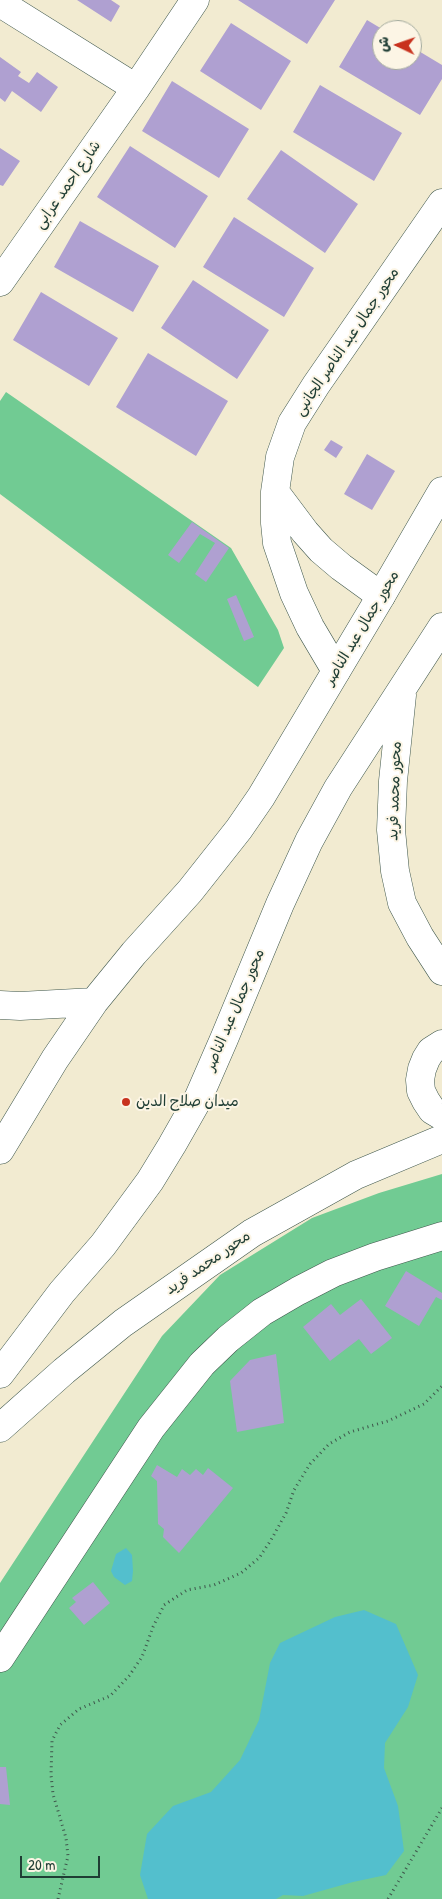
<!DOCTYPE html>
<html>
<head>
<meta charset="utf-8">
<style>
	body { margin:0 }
	#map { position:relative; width:442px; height:1899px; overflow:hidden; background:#f2ebd1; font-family:"Patrick Hand","Playpen Sans Arabic",sans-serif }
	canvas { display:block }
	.north { position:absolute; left:372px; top:20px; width:50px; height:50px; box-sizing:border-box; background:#fcf5e5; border:1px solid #a4ab9e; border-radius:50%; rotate:273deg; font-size:14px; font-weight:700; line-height:20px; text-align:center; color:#1f3d34 }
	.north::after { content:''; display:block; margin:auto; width:18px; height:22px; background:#c8321e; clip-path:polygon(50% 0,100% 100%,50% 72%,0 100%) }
	.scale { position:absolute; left:20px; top:1856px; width:80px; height:22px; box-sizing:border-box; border:2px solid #1f3d34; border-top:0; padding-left:6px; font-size:15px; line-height:18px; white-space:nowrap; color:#1f3d34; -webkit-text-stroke:4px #fcf5e5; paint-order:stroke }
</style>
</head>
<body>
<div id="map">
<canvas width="442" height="1899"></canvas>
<div class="north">ش</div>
<div class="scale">20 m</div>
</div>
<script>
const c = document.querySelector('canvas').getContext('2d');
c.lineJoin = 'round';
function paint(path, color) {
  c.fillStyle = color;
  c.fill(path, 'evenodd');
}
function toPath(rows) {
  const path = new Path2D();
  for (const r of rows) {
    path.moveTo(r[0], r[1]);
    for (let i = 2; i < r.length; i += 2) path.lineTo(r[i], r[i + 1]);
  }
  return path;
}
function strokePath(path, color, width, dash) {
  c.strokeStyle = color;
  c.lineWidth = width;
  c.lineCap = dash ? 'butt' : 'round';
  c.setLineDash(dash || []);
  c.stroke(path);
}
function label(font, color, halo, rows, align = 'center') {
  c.font = font + ' "Patrick Hand","Playpen Sans Arabic",sans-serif';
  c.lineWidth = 4;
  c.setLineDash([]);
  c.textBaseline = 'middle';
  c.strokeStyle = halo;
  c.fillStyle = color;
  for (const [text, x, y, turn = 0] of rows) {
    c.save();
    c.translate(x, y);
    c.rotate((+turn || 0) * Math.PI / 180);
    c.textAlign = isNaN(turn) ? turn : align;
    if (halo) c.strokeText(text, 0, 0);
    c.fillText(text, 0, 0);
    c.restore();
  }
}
paint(toPath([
	[6,392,231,548,278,630,284,648,258,687,0,494,0,401],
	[442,1174,442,1899,0,1899,0,1583,162,1336,220,1275,312,1218,379,1193]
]), '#71cb93');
paint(toPath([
	[126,1548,132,1555,133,1571,132,1581,125,1585,114,1577,111,1571,116,1554],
	[364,1610,396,1624,418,1675,408,1707,385,1743,384,1768,398,1806,404,1851,386,1875,353,1882,303,1896,283,1895,276,1899,148,1899,140,1875,147,1834,173,1806,211,1792,240,1760,259,1720,270,1663,280,1643,335,1617]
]), '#53bfcd');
paint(toPath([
	[77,0,111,0,120,6,111,22],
	[238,0,335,0,307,44],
	[367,20,382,29,382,60,412,60,412,47,442,65,442,79,420,115,339,67],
	[231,23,291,61,261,110,200,71],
	[0,57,21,72,18,76,29,83,37,72,58,87,41,112,12,91,5,102,0,98],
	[172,81,249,129,219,178,142,131],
	[320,85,402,133,374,181,293,132],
	[130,146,208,196,175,248,97,197],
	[0,148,20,161,3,186,0,185],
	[281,150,358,204,325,253,247,199],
	[234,217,314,268,284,317,203,267],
	[80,221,159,266,133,312,54,267],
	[193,280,269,330,237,379,161,328],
	[41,292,118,338,89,386,13,340],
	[148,353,228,401,196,456,116,407],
	[331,440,343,447,336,458,324,450],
	[367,454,395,471,372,510,344,494],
	[192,522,229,548,206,582,195,574,215,543,200,534,179,563,168,555],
	[236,595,254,637,244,641,227,599],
	[406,1271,442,1293,442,1300,436,1297,419,1326,385,1306],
	[361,1299,392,1338,371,1354,359,1339,330,1361,303,1327,331,1304,340,1315],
	[276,1354,284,1423,237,1432,230,1381,250,1360],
	[157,1465,177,1477,182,1469,190,1475,196,1469,203,1475,208,1468,233,1488,179,1553,163,1537,164,1529,158,1524,157,1481,151,1476],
	[93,1582,110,1603,84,1625,69,1608,76,1602,72,1598],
	[0,1767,6,1767,10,1805,0,1804]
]), '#afa0d1');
const minor = toPath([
	[0,3,136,88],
	[0,282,136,88,195,0],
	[275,492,305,532,321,550,341,567,381,596],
	[336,671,310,627,294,593,277,543,275,523,275,492,280,457,292,423,316,385,442,203],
	[0,1658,151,1428,202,1364,228,1339,262,1312,298,1291,333,1273,375,1257,442,1236]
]);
const major = toPath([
	[402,695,393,781,391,830,395,871,402,903,420,937,442,971],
	[0,1005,20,1006,94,1002],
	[442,1044,431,1051,426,1059,422,1069,420,1080,421,1091,426,1101,432,1110,442,1116],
	[0,1150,55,1059,94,1002,134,953,190,891,239,829,261,797,381,596,442,491],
	[0,1374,62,1292,103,1245,150,1181,172,1145,197,1101,224,1039,280,904,309,841,338,788,442,627],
	[0,1428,64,1371,123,1323,252,1233,356,1175,442,1139]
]);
strokePath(minor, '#3f574c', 29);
strokePath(major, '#3f574c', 29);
strokePath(toPath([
	[58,1899,68,1856,66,1838,53,1794,51,1775,52,1741,60,1725,79,1709,110,1696,129,1676,142,1657,153,1627,164,1605,187,1590,214,1585,241,1573,259,1558,271,1540,286,1513,294,1490,310,1464,329,1444,350,1432,388,1421,424,1404,442,1386],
	[388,1899,442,1808]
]), '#3f574c', 3, [1, 4]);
strokePath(minor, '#fff', 28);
strokePath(major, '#fff', 28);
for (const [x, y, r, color] of [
	[126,1102,5,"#c8321e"]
]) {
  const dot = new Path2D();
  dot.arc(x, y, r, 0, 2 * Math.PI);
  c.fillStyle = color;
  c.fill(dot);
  strokePath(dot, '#fcf5e5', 2);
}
label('15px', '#1f3d34', '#fcf5e5', [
	["شارع احمد عرابى",68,185,-55],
	["محور جمال عبد الناصر الجانبى",347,342,-56],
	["محور جمال عبد الناصر",362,628,-59],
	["محور محمد فريد",395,791,-88],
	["محور جمال عبد الناصر",235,1010,-67],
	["محور محمد فريد",208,1263,-35]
]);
label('15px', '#1f3d34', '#fcf5e5', [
	["ميدان صلاح الدين",136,1102]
], 'left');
</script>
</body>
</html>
